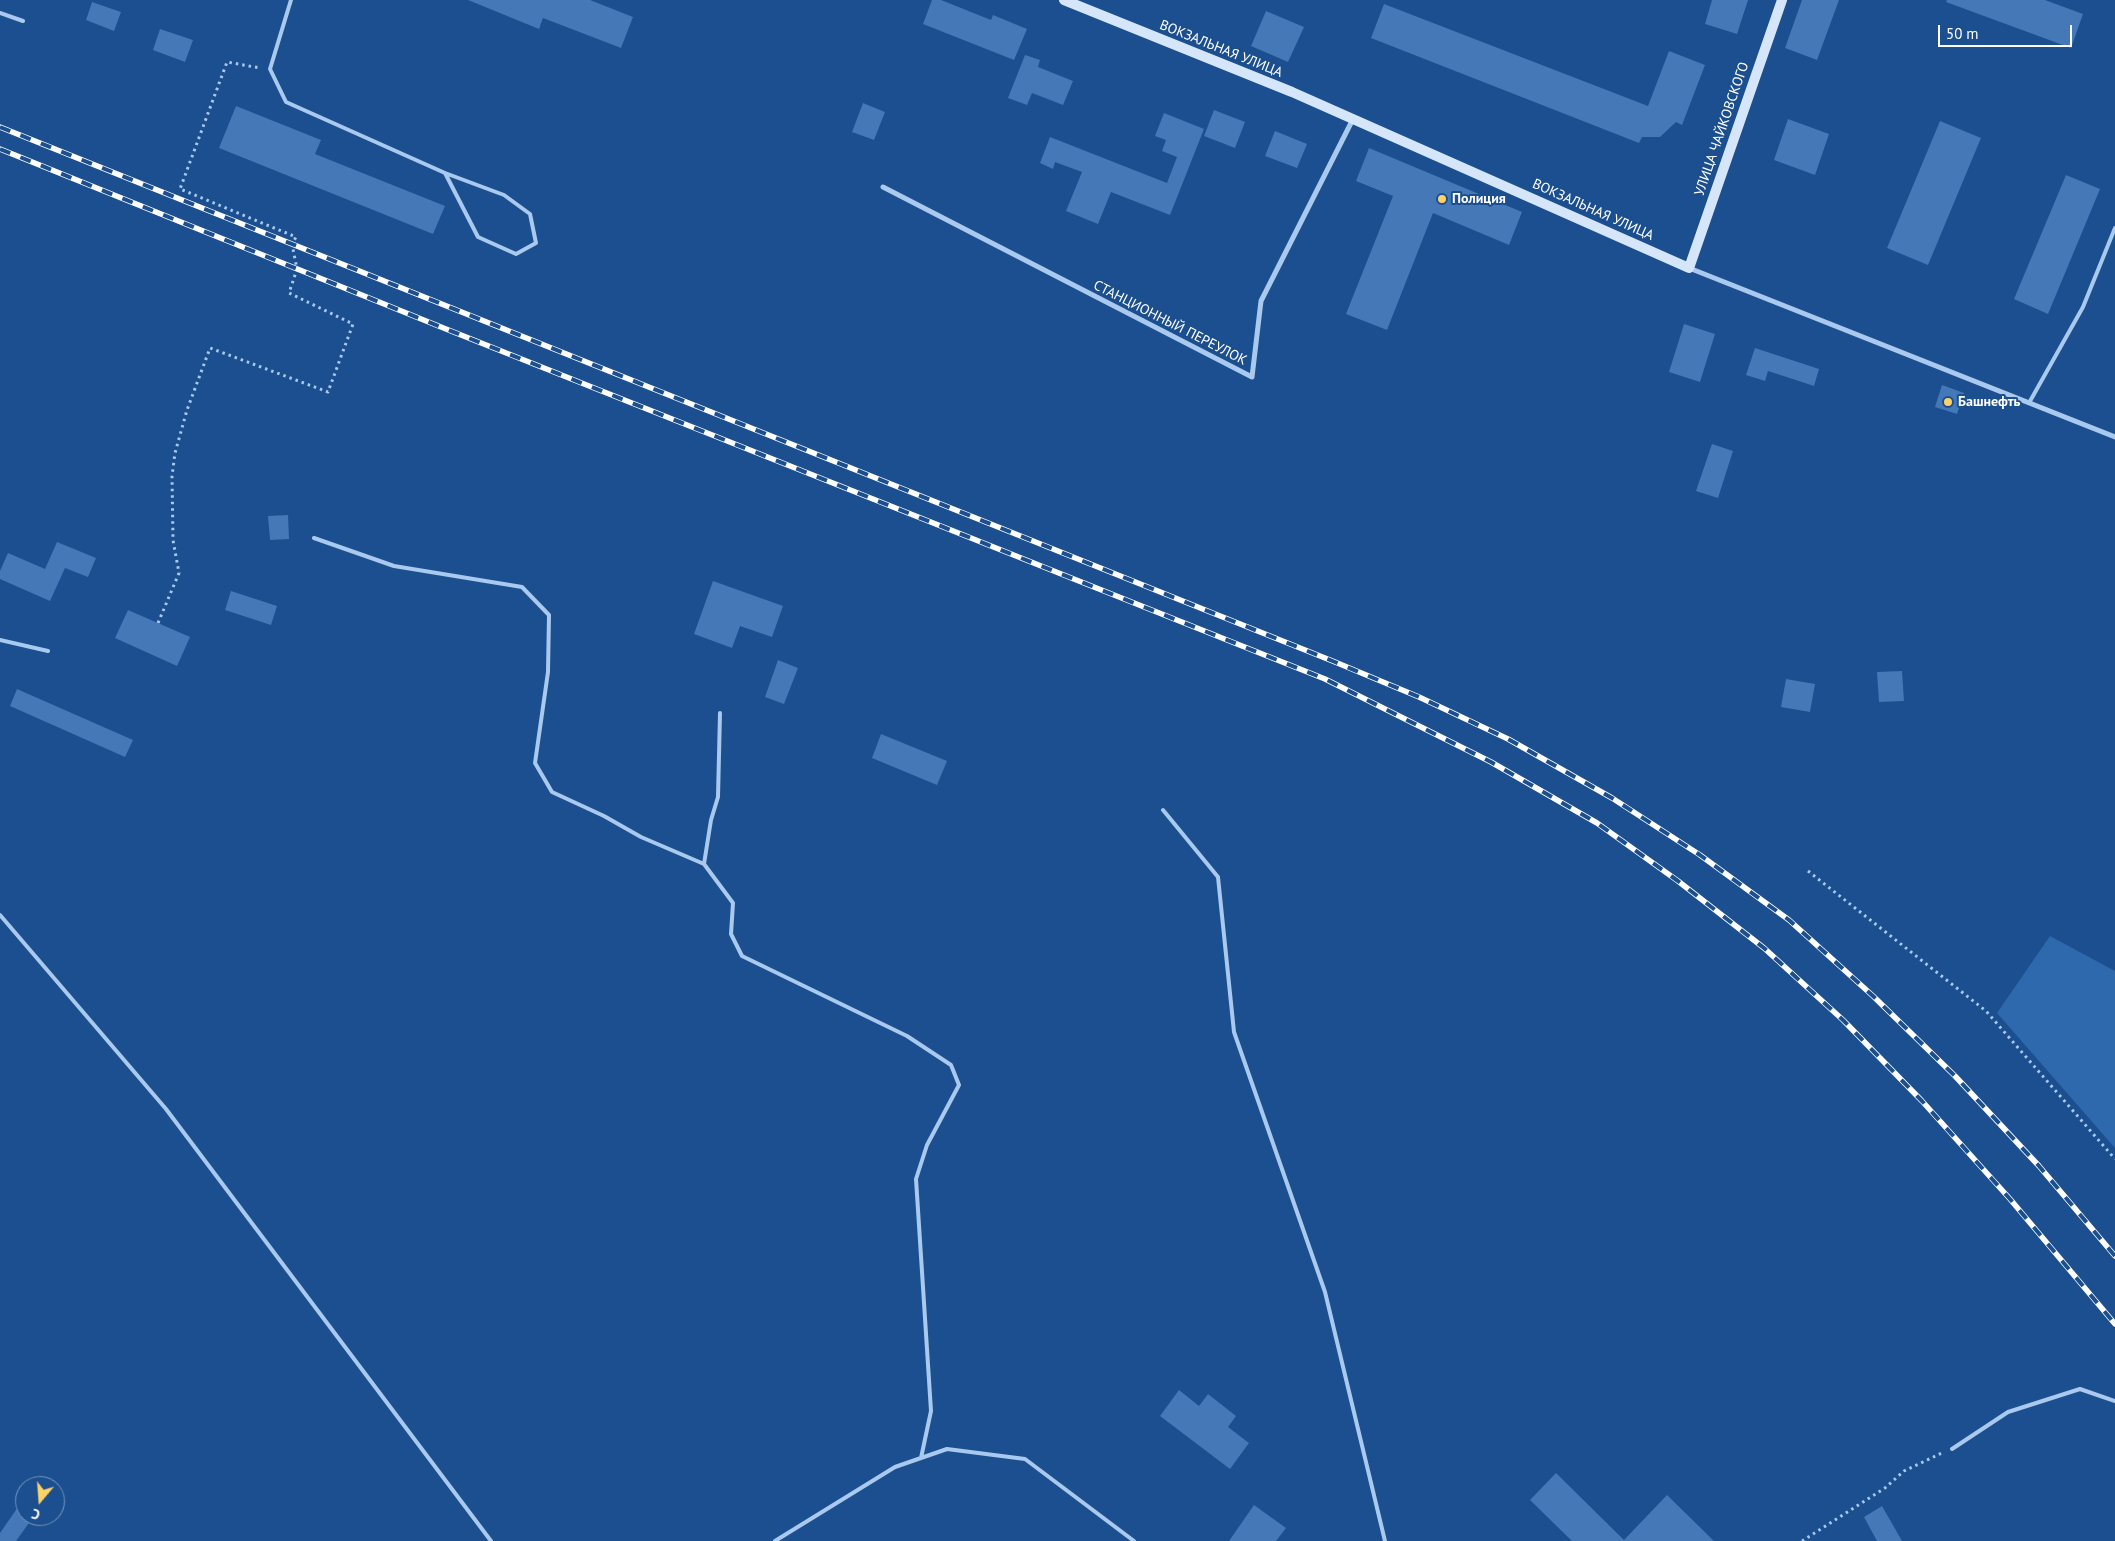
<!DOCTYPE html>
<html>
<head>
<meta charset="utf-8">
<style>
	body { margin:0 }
	#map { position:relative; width:2115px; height:1541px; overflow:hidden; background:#1b4f8f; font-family:"PT Sans",sans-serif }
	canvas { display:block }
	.north { position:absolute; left:15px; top:1476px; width:50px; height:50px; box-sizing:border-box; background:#1b4f8f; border:1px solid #7695bc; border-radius:50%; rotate:198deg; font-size:14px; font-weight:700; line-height:20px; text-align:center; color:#fff }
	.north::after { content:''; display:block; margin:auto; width:18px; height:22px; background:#ffd166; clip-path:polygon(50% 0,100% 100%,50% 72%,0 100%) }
	.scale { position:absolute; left:1938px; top:25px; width:134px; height:22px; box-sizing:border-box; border:2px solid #fff; border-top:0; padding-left:6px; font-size:15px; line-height:18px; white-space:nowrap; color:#fff; -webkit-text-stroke:4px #1b4f8f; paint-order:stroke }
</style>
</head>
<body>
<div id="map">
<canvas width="2115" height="1541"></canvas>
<div class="north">С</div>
<div class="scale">50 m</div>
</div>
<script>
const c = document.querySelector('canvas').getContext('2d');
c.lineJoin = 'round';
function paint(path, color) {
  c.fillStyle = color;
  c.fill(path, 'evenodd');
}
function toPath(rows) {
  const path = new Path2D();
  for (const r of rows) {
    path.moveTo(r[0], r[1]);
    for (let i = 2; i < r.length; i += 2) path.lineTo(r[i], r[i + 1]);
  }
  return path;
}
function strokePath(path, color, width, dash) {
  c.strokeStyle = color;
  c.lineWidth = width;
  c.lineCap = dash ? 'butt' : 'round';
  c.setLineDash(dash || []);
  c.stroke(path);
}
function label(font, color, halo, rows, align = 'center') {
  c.font = font + ' "PT Sans",sans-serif';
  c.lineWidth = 4;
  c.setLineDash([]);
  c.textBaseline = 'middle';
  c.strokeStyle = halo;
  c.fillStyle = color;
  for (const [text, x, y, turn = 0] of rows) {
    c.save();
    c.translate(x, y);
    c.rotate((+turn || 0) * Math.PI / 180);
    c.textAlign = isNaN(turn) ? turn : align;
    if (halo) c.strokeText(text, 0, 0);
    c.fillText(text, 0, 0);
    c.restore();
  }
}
paint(toPath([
	[2050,936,2115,971,2115,1148,1997,1013]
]), '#2e69ad');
paint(toPath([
	[468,0,590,0,633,17,621,48,543,18,539,29],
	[932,0,941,0,991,20,993,15,1027,29,1014,60,923,24],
	[1712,0,1748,0,1737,34,1705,24],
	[1802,0,1839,0,1817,60,1785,48],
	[1947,0,2045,0,2083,14,2071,48,1946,2],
	[92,2,121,12,114,31,86,20],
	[1384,4,1648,106,1669,51,1705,65,1682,125,1676,122,1660,137,1642,137,1639,143,1371,38],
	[1266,11,1304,27,1288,62,1251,46],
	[160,29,193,40,185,62,153,50],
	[1025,55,1040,60,1038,67,1073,81,1063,105,1032,93,1027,105,1008,98],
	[863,103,885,112,874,140,852,132],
	[236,106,321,140,315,154,445,206,433,234,219,148],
	[1214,110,1245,122,1235,148,1204,136],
	[1164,113,1204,129,1170,215,1111,192,1098,224,1066,211,1082,172,1055,162,1053,169,1040,163,1050,137,1167,183,1177,157,1162,151,1166,140,1155,136],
	[1788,119,1829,134,1815,175,1774,160],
	[1940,121,1981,138,1928,265,1887,248],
	[1275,131,1307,144,1297,168,1265,156],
	[1369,148,1522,212,1509,245,1433,213,1387,330,1346,314,1393,196,1356,181],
	[2066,175,2100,189,2048,314,2014,299],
	[1684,324,1715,334,1700,382,1669,372],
	[1755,348,1819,369,1814,386,1768,371,1765,381,1746,375],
	[1942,385,1964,393,1957,414,1935,407],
	[1712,444,1733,451,1718,498,1696,491],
	[288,515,289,539,270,540,268,516],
	[57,542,96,558,88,577,65,568,50,601,0,579,0,571,8,553,45,569],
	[713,581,783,606,772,637,740,626,732,648,694,634],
	[231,591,277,606,271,625,225,610],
	[128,610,190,637,177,666,115,638],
	[778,660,798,668,784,704,765,697],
	[1902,671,1904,701,1879,702,1877,672],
	[1786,679,1815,684,1810,712,1781,707],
	[17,689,133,740,125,757,10,706],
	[881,734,947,761,937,785,872,758],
	[1179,1390,1199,1406,1208,1394,1236,1416,1228,1427,1249,1443,1230,1469,1160,1416],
	[1556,1473,1624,1540,1667,1495,1714,1541,1572,1541,1530,1500],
	[25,1497,25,1516,34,1516,16,1541,0,1541,0,1533],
	[1254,1505,1286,1528,1276,1541,1229,1541],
	[1882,1506,1902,1541,1877,1541,1864,1517]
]), '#4478b7');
strokePath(toPath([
	[158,623,179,573,173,540,172,476,175,453,187,410,210,348,328,392,353,324,289,293,297,269,292,244,296,237,180,189,227,62,260,68],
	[1808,871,1986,1011,2115,1159],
	[1802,1541,1885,1488,1904,1471,1944,1452]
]), '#a9c9ee', 3, [2.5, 4]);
strokePath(toPath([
	[291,0,270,69,286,102,445,173,504,195,530,214,536,243,516,254,478,237,445,173],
	[0,13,23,21],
	[2029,403,2083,307,2115,228],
	[314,538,394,566,522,587,549,615,548,672,535,763,552,792,604,816,641,837,704,864,733,903,731,934,742,956,907,1036,951,1065,959,1085,927,1145,916,1179,931,1411,921,1458],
	[0,640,48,651],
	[1163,810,1218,877,1234,1032,1325,1292,1385,1541],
	[704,864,711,820,718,797,720,713],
	[0,915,166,1109,491,1541],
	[1952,1449,2008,1412,2080,1389,2115,1401],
	[775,1541,895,1467,947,1449,1025,1459,1134,1541]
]), '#a9c9ee', 4);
strokePath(toPath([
	[883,187,1252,377,1261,301,1353,119],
	[1689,268,2115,437]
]), '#a9c9ee', 5);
strokePath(toPath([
	[1064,0,1292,92,1689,268,1782,0]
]), '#d6e6fa', 10);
const rail = toPath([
	[0,127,1335,662,1419,697,1508,739,1612,798,1700,855,1789,920,1873,996,1955,1076,2039,1166,2115,1256],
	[0,149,446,329,1325,679,1491,762,1597,823,1678,881,1764,948,1843,1020,1922,1101,2010,1199,2115,1324]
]);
strokePath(rail, '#fff', 5.5);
strokePath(rail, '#1b4f8f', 4, [11]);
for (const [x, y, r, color] of [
	[1442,199,5,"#ffd166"],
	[1948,402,5,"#ffd166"]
]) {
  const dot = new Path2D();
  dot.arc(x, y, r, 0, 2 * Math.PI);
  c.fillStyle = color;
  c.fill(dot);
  strokePath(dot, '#1b4f8f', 2);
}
label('14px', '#fff', '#1b4f8f', [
	["ВОКЗАЛЬНАЯ УЛИЦА",1221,49,22],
	["УЛИЦА ЧАЙКОВСКОГО",1722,129,-71],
	["ВОКЗАЛЬНАЯ УЛИЦА",1593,210,24],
	["СТАНЦИОННЫЙ ПЕРЕУЛОК",1170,323,27]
]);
label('bold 14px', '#fff', '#1b4f8f', [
	["Полиция",1452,199],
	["Башнефть",1958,402]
], 'left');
</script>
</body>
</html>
